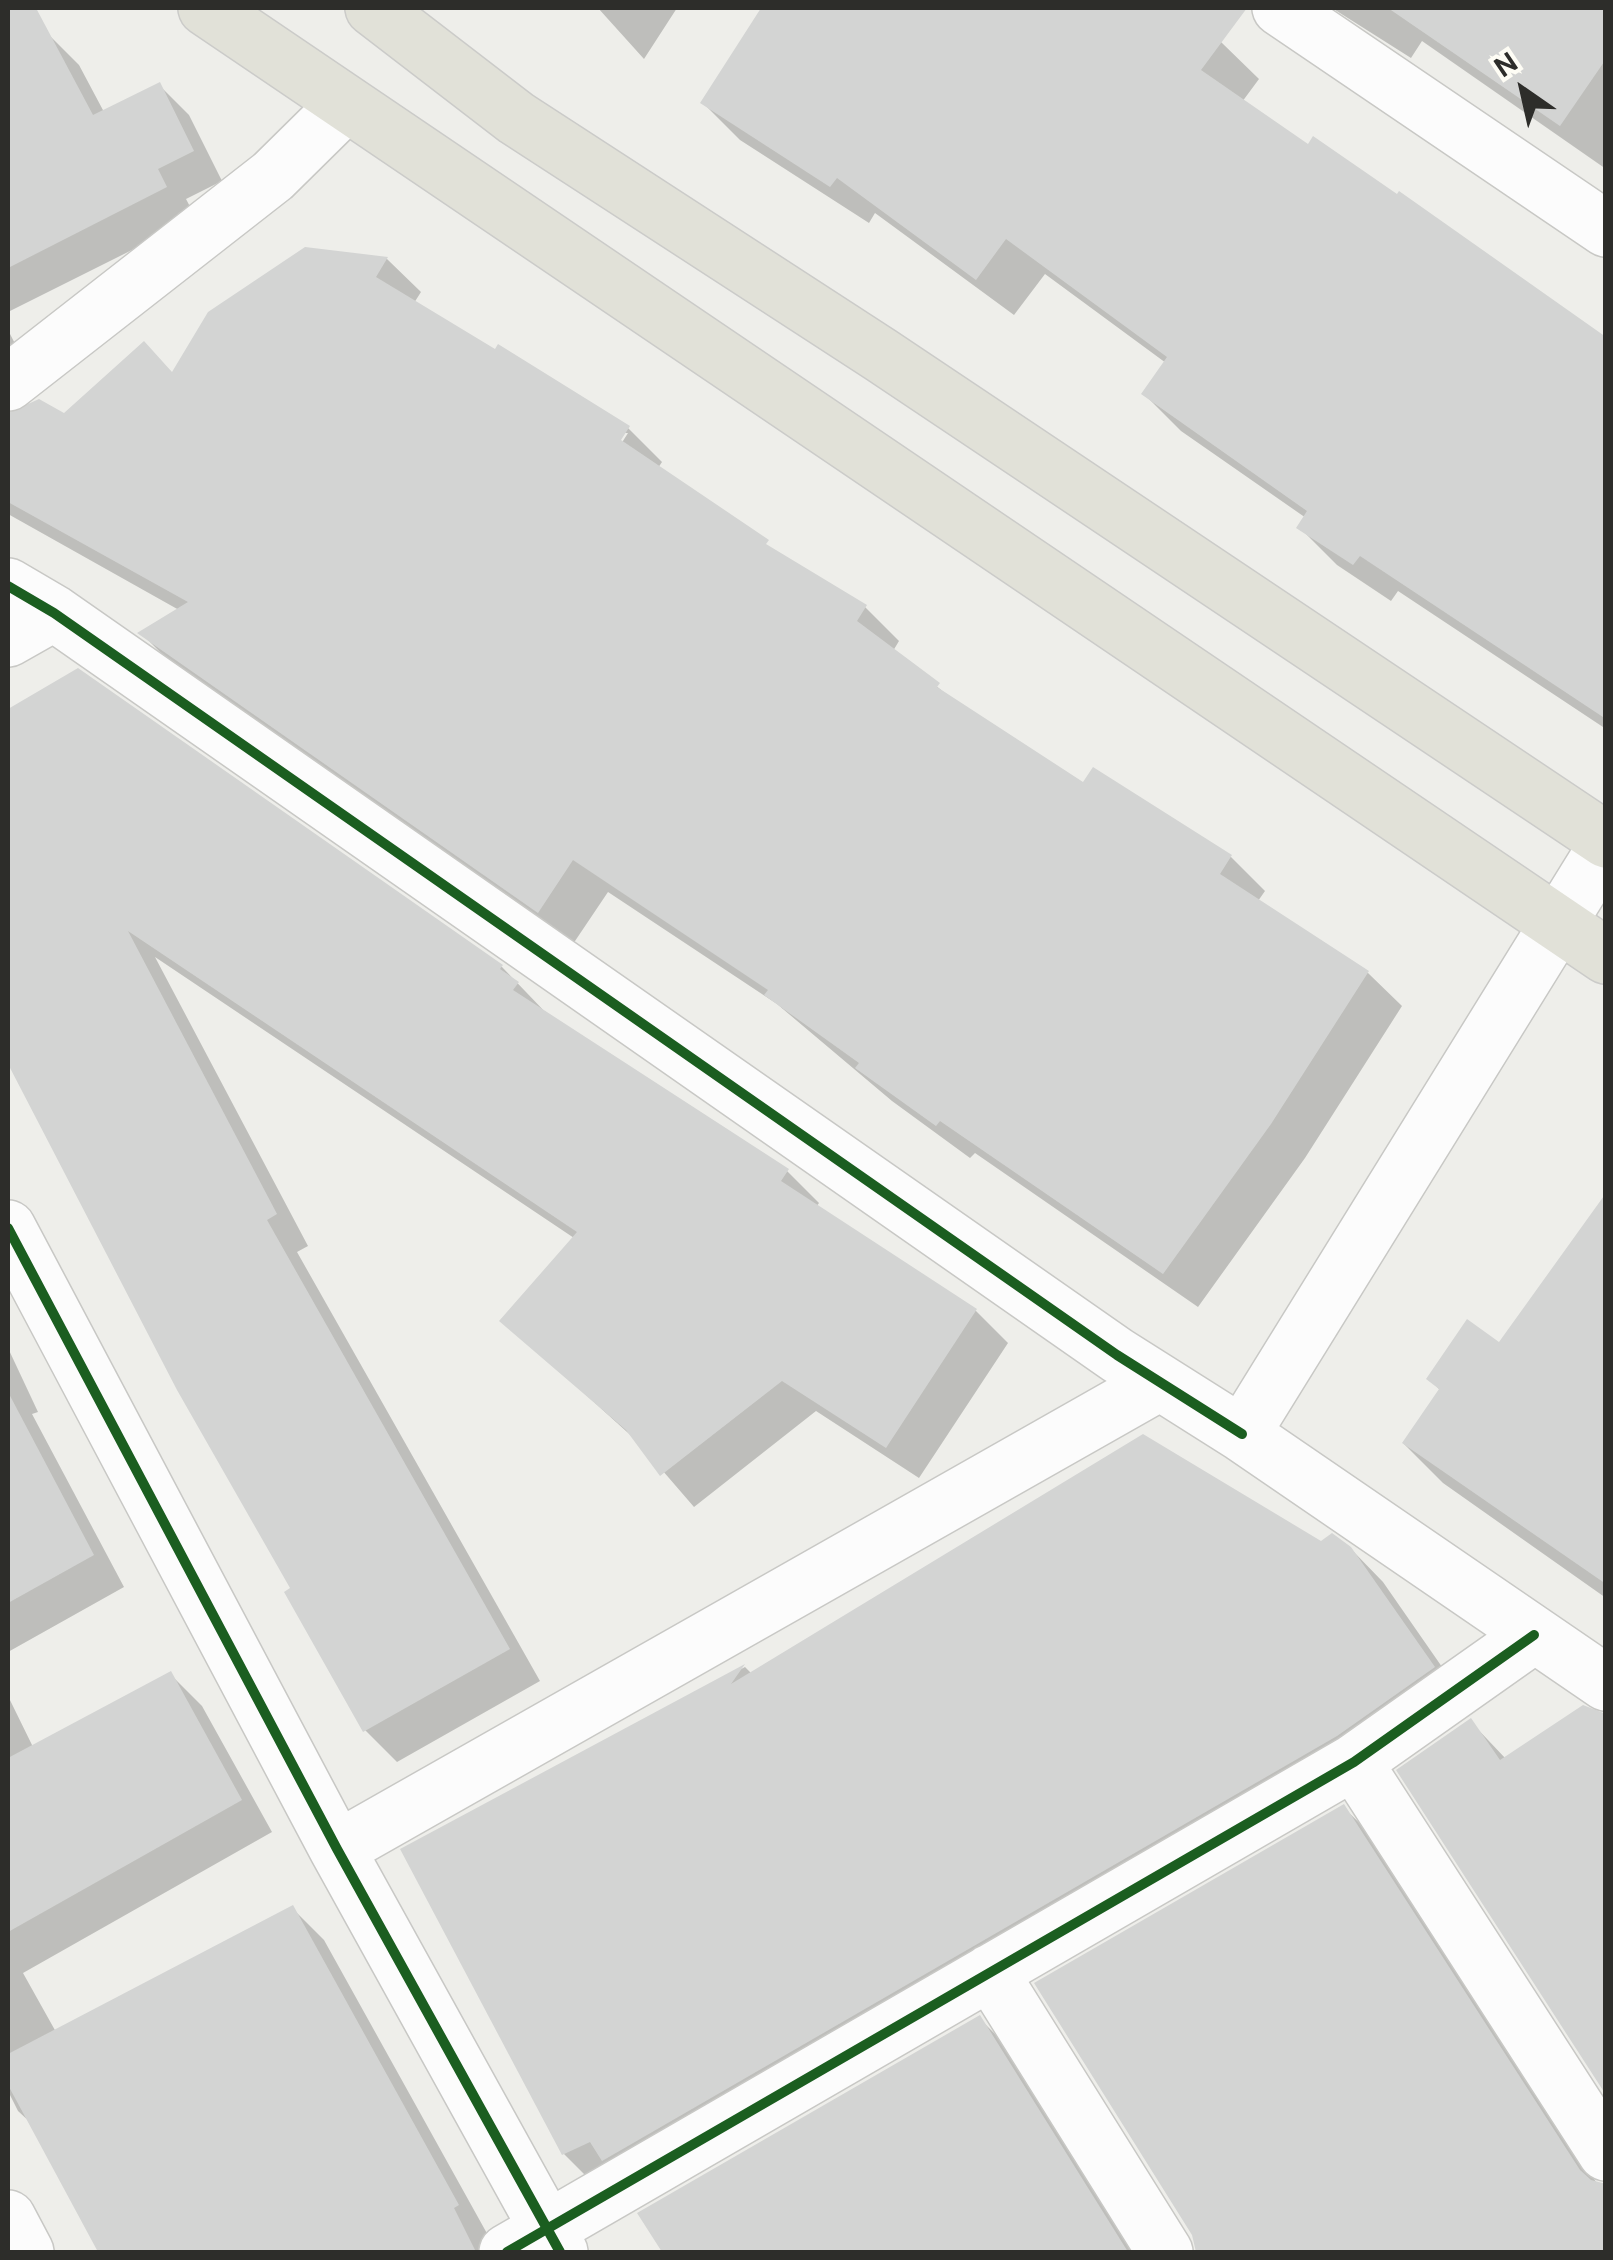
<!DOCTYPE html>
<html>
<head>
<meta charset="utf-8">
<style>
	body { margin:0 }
	#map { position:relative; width:1613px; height:2260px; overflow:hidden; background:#eeeeea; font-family:"DM Sans",sans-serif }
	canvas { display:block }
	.frame { position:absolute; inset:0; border:10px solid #2d2d2a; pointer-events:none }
	.north { position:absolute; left:1473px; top:40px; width:100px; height:100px; -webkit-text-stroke:8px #fefdf5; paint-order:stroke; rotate:326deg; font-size:28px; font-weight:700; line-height:40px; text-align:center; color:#2d2d2a }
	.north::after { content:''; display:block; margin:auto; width:35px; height:45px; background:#2d2d2a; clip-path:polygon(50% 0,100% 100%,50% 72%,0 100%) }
</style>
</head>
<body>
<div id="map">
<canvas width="1613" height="2260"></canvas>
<div class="frame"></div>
<div class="north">N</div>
</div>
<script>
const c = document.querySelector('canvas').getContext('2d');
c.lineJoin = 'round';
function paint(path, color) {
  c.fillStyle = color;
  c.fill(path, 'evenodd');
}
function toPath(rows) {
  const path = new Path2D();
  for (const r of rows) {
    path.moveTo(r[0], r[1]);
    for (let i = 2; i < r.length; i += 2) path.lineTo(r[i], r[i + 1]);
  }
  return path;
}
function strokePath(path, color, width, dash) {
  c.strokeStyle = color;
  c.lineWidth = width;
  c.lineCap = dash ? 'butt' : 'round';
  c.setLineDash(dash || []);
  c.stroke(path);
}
paint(toPath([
	[598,8,677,8,644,59],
	[757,8,1168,8,1221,42,1259,79,1242,102,1606,339,1606,729,1398,591,1391,601,1337,565,1300,528,1306,518,1181,431,1144,394,1166,363,1045,274,1014,315,875,213,869,223,740,140,703,103,762,11],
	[1332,8,1606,8,1606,169,1422,41,1411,58],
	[49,35,79,65,104,112,159,85,189,115,222,181,186,199,196,218,8,312,8,57],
	[305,250,387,259,421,292,414,303,628,428,662,462,658,468,780,555,865,607,899,641,893,651,956,702,1084,785,1094,770,1231,857,1265,891,1258,901,1368,973,1402,1006,1305,1158,1198,1307,975,1153,970,1158,892,1101,777,1004,608,892,573,944,174,666,141,633,179,610,8,514,8,423,11,416,53,425,174,374],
	[622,433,628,433,616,452],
	[8,330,30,373,8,386],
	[78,671,502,967,549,1016,787,1171,819,1203,816,1207,976,1311,1008,1343,919,1478,816,1411,694,1507,637,1441,503,1320,574,1238,155,957,308,1246,297,1252,540,1681,397,1762,365,1730,293,1589,179,1389,8,1060,8,713],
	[1606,1197,1606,1598,1443,1483,1404,1444,1441,1391,1429,1379,1500,1345],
	[8,1348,38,1412,32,1414,124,1587,8,1652],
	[1321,1544,1350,1548,1383,1582,1465,1700,596,2186,564,2154,403,1850,745,1667,752,1674],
	[170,1674,202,1706,272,1832,23,1973,56,2032,292,1908,324,1940,489,2237,493,2252,101,2252,32,2124,18,2111,8,2091,8,1696,33,1747],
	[1470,1721,1506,1759,1606,2090],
	[1343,1807,1376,1839,1598,2185,1606,2186,1606,2252,1199,2252,1194,2234],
	[979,2018,1011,2050,1138,2252,665,2252,640,2214]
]), '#0003');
paint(toPath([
	[8,8,36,8,93,115,160,82,194,151,158,169,167,187,8,268],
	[761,8,1247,8,1201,70,1308,144,1313,136,1397,194,1399,191,1606,337,1606,719,1360,556,1353,565,1296,528,1307,511,1141,394,1167,357,1006,239,976,280,837,178,830,187,700,103],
	[1388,8,1606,8,1606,59,1560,126],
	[305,247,388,257,376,277,495,349,498,344,630,426,621,440,769,540,766,544,867,605,857,621,940,683,937,687,1083,782,1093,767,1232,855,1220,874,1369,971,1271,1124,1163,1274,940,1121,936,1126,855,1068,859,1063,764,995,768,990,573,860,538,913,137,633,188,602,8,502,8,413,39,399,64,413,144,341,172,372,208,312],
	[78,668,503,965,500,969,519,982,513,990,789,1169,781,1181,977,1309,886,1448,782,1381,660,1476,626,1430,499,1321,577,1232,128,931,277,1214,267,1220,510,1649,363,1732,284,1592,290,1588,177,1390,8,1064,8,709],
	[1606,1193,1606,1584,1402,1443,1439,1389,1426,1379,1467,1319,1499,1342],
	[8,1392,94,1555,8,1603],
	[1143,1434,1321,1541,1332,1533,1351,1547,1435,1667,1337,1736,602,2161,590,2142,562,2155,400,1849,745,1664,731,1684],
	[171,1671,242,1800,8,1932,8,1758],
	[1583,1705,1606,1714,1606,2095,1396,1770,1471,1718,1500,1760],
	[1344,1804,1580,2170,1591,2180,1606,2184,1606,2252,1196,2252,1192,2235,1034,1983],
	[293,1905,459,2205,454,2208,476,2252,98,2252,8,2085,8,2054],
	[980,2015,1128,2252,662,2252,637,2213]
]), '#d3d4d3');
const minor = toPath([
	[1280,8,1606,229],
	[8,383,273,176,346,104],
	[8,586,54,613,1117,1355,1242,1434],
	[8,639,54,613],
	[1606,846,1242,1434,1606,1683],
	[8,1228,337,1849,560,2252],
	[1354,1762,1606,2153],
	[337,1849,1159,1383],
	[990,1972,1165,2252],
	[8,2218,26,2252],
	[507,2252,1354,1762,1534,1635]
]);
const major = toPath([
	[206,8,1606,956],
	[373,8,516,118,881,355,1606,840]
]);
strokePath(minor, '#c8c8c5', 58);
strokePath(major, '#cbcbc9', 58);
strokePath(minor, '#fcfcfc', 55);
strokePath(major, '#e1e1d8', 55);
strokePath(toPath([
	[8,586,54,613,1117,1355,1242,1434],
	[8,1228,337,1849,560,2252],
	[507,2252,1354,1762,1534,1635]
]), '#1b5e20', 10);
</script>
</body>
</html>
